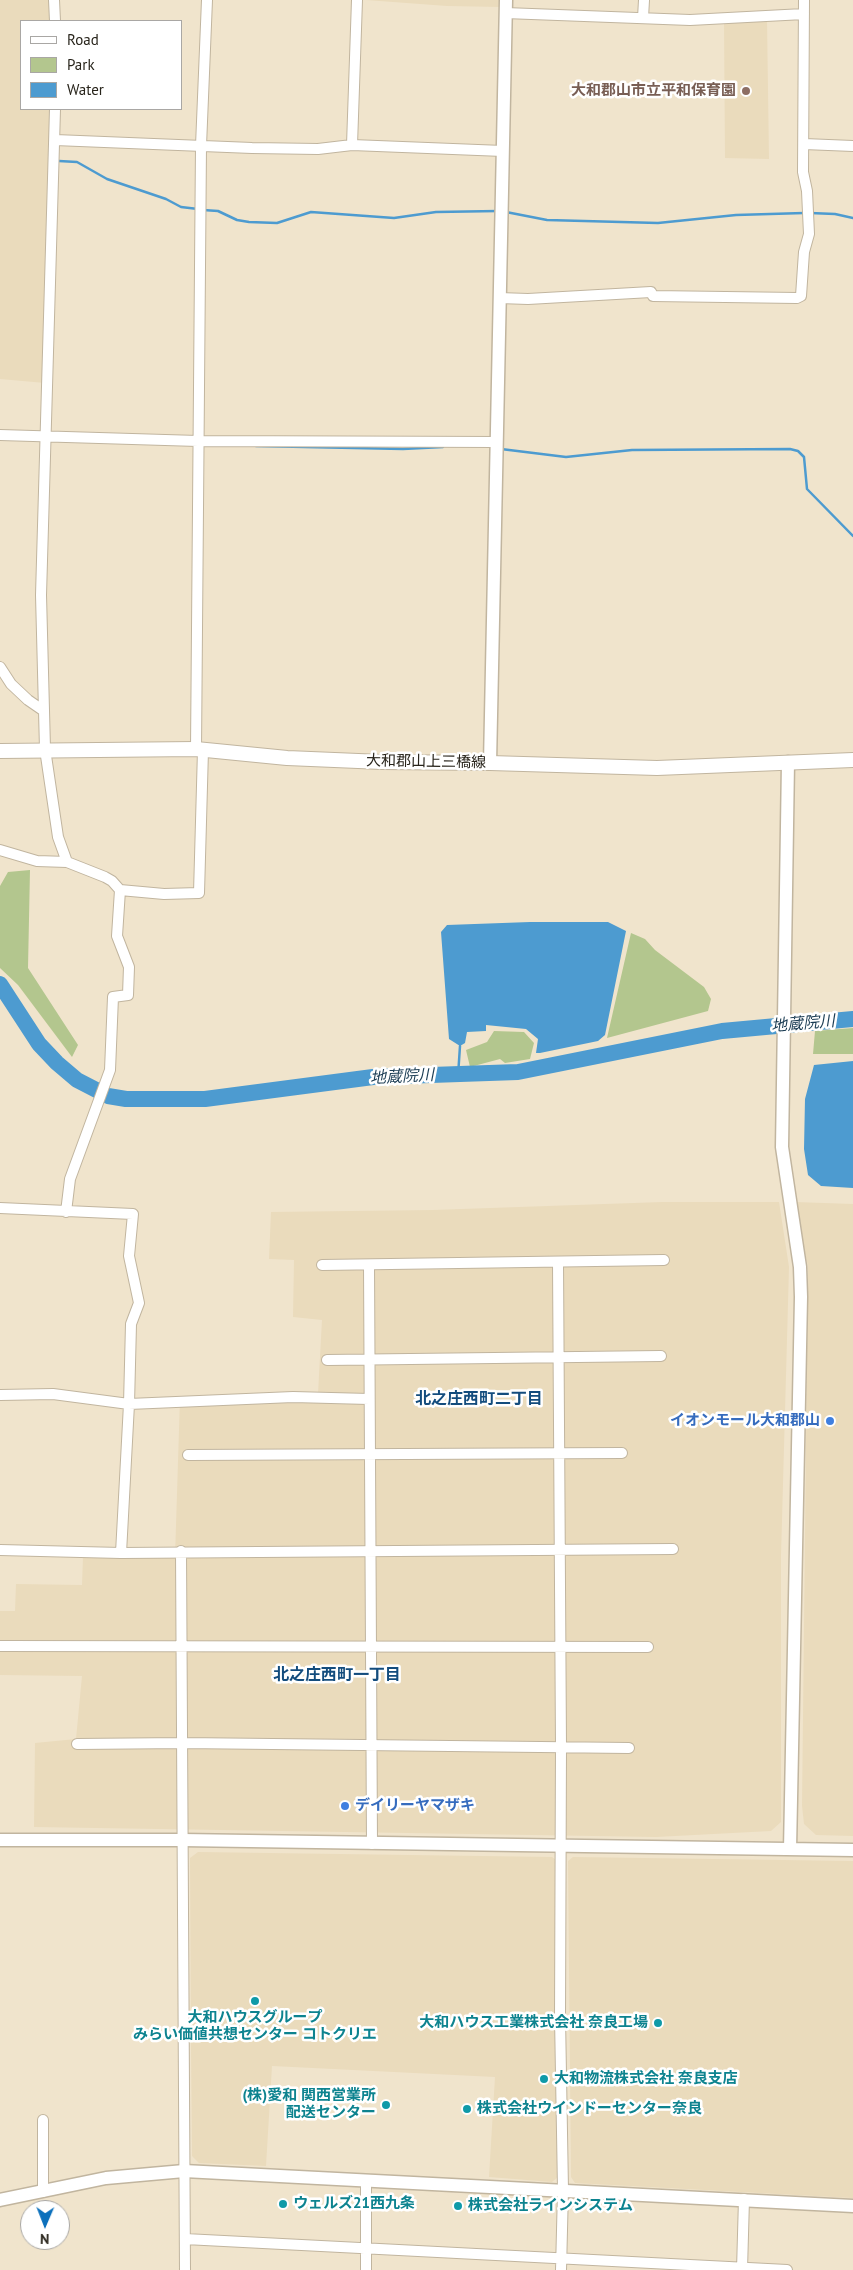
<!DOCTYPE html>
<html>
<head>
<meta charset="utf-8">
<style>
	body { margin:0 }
	#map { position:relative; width:853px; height:2270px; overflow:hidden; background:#f0e4cc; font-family:"PT Sans",sans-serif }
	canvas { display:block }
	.legend { position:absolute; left:20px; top:20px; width:162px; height:90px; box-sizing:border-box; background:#fff; border:1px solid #a9a7a4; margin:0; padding:6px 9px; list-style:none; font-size:15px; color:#28241b }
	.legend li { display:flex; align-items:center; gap:10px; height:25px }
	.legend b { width:25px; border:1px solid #a9a7a4 }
	.north { position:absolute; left:20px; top:2200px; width:50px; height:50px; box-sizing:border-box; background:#fff; border:1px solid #a9a7a4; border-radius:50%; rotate:181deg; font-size:14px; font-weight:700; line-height:20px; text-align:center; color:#28241b }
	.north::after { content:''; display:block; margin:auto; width:18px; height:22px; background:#0c70bc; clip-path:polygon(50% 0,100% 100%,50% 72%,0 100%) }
</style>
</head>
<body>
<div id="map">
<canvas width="853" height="2270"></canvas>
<ul class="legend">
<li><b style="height:6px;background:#fff"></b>Road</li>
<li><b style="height:14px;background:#b3c68e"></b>Park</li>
<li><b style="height:14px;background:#4d9bd0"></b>Water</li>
</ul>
<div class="north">N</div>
</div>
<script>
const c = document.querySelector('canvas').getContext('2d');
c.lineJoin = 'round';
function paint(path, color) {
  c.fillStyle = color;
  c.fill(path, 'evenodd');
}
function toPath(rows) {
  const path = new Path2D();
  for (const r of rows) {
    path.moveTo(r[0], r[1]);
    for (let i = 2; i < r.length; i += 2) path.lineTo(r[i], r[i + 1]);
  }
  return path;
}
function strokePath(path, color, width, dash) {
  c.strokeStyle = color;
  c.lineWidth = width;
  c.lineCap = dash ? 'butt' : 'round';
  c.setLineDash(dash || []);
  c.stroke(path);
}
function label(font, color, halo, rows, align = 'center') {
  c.font = font + ' "PT Sans","Noto Sans JP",sans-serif';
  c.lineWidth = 5;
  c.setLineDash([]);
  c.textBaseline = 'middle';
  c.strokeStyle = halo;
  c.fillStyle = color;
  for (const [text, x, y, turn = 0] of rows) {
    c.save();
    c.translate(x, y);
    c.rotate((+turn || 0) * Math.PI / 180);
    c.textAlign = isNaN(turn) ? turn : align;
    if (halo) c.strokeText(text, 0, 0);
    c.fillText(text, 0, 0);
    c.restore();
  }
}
paint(toPath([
	[0,0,51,0,52,21,21,21,21,109,53,109,45,383,0,379],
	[366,0,501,0,501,7,447,6],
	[767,20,769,159,725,158,724,23],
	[662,1202,779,1202,789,1267,781,1556,781,1822,771,1831,656,1837,34,1827,35,1743,76,1739,82,1676,0,1675,0,1611,15,1611,16,1584,82,1585,83,1557,175,1557,180,1398,318,1394,322,1320,293,1317,294,1260,269,1259,271,1212,433,1210],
	[795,1202,853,1204,853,1836,816,1835,804,1824,802,1806,808,1267],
	[198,1852,552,1857,556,1860,558,2177,552,2182,489,2177,495,2077,272,2066,266,2166,199,2163,192,2156,191,2048,190,1858],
	[573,1857,853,1861,853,2198,575,2183,571,2177,568,1861]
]), '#eadbbc');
paint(toPath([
	[30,870,28,968,78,1045,72,1057,18,985,0,968,0,886,8,872],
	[631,933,645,939,655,950,704,987,711,999,708,1011,607,1038],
	[853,1028,853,1054,813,1054,815,1031],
	[494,1031,524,1032,534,1043,530,1059,505,1063,500,1059,470,1067,466,1050,487,1042]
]), '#b3c68e');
paint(toPath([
	[530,922,608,922,626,931,605,1035,598,1041,540,1053,536,1053,538,1039,526,1029,486,1025,486,1031,467,1032,465,1043,460,1046,449,1039,441,932,447,925],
	[853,1061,853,1188,821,1186,808,1175,804,1149,805,1099,814,1065]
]), '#4d9bd0');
strokePath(toPath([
	[59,161,77,162,107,179,166,199,181,207,198,209],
	[203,210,218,211,237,220,249,222,277,223,311,212,394,218,436,212,498,211],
	[506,212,547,220,658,223,736,215,804,213],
	[810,213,835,214,853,218],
	[256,446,403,449,443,447],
	[501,449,566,457,632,450,790,449,798,451,804,457,807,489,853,536],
	[458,1076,460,1046]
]), '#4d9bd0', 2.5);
strokePath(toPath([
	[0,984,39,1044,57,1063,77,1080,108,1096,126,1099,205,1099,373,1077,518,1072,722,1031,853,1019]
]), '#4d9bd0', 16);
const minor = toPath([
	[54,0,55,21],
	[505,13,690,20,804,14],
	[643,18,644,0],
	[55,109,41,595,45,749,58,837,67,862],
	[55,140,252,148,318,149,352,145,503,151],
	[804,144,853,146],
	[352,145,357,0],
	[499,298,528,299,651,292,653,296,797,298,801,296,804,252,809,234,807,191,803,172,804,0],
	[0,435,198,441,497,442],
	[0,667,11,684,28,700,44,711],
	[196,749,201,146,207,0],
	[0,850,37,861,67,862,105,877,112,881,120,890,164,894,199,893,203,750],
	[0,1208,133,1214,129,1256,139,1303,131,1324,129,1404,293,1397,369,1399],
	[66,1212,70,1179,110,1070,113,997,128,995,129,967,117,936,120,890],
	[558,1262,561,1747,560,2017,563,2190,561,2270],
	[322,1265,664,1260],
	[369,1265,372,1844],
	[327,1360,661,1356],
	[0,1395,53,1394,129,1404,121,1553],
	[188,1455,622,1453],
	[0,1550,121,1553,673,1549],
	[181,1551,185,2270],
	[0,1646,648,1647],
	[77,1744,183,1743,629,1748],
	[43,2120,43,2192],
	[366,2180,366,2270],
	[185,2239,787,2270],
	[742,2270,744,2199]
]);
const tertiary = toPath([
	[788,762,782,1147,800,1267,801,1297,790,1849],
	[490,763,506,0],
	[0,1840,182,1840,853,1850],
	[0,2200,106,2178,184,2171,853,2206]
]);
const secondary = toPath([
	[0,751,196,749,287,758,382,762,490,763,657,768,853,760]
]);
strokePath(minor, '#c1b59f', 12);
strokePath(tertiary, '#c1b59f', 15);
strokePath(secondary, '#c1b59f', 16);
strokePath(minor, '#fff', 10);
strokePath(tertiary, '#fff', 12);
strokePath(secondary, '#fff', 14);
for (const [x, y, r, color] of [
	[746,91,5,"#8d6e63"],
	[830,1421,5,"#3f7fe0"],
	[345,1806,5,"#3f7fe0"],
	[255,2001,5,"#0f9aa8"],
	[658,2023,5,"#0f9aa8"],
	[544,2079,5,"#0f9aa8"],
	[386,2105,5,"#0f9aa8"],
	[467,2109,5,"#0f9aa8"],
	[283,2204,5,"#0f9aa8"],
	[458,2206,5,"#0f9aa8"]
]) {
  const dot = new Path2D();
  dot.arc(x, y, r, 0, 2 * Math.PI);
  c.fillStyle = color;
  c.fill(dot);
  strokePath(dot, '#fff', 2);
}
label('bold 15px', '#785e54', '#fff', [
	["大和郡山市立平和保育園",736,91]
], 'right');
label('15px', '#28241b', '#fff', [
	["大和郡山上三橋線",426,762,1]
]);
label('bold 15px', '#366cbe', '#fff', [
	["イオンモール大和郡山",820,1421],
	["デイリーヤマザキ",355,1806,"left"]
], 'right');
label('bold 15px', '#0d838f', '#fff', [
	["大和ハウスグループ",255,2018,"center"],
	["みらい価値共想センター コトクリエ",255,2035,"center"],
	["大和ハウス工業株式会社 奈良工場",648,2023,"right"],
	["大和物流株式会社 奈良支店",554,2079],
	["(株)愛和 関西営業所",376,2096,"right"],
	["配送センター",376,2113,"right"],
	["株式会社ウインドーセンター奈良",477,2109],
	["ウェルズ21西九条",293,2204],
	["株式会社ラインシステム",468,2206]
], 'left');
label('italic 16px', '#1b3c53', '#fff', [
	["地蔵院川",803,1024,-5],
	["地蔵院川",402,1077,-3]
]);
label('bold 16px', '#134c7d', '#fff', [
	["北之庄西町二丁目",479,1399],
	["北之庄西町一丁目",337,1675]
]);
</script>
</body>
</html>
